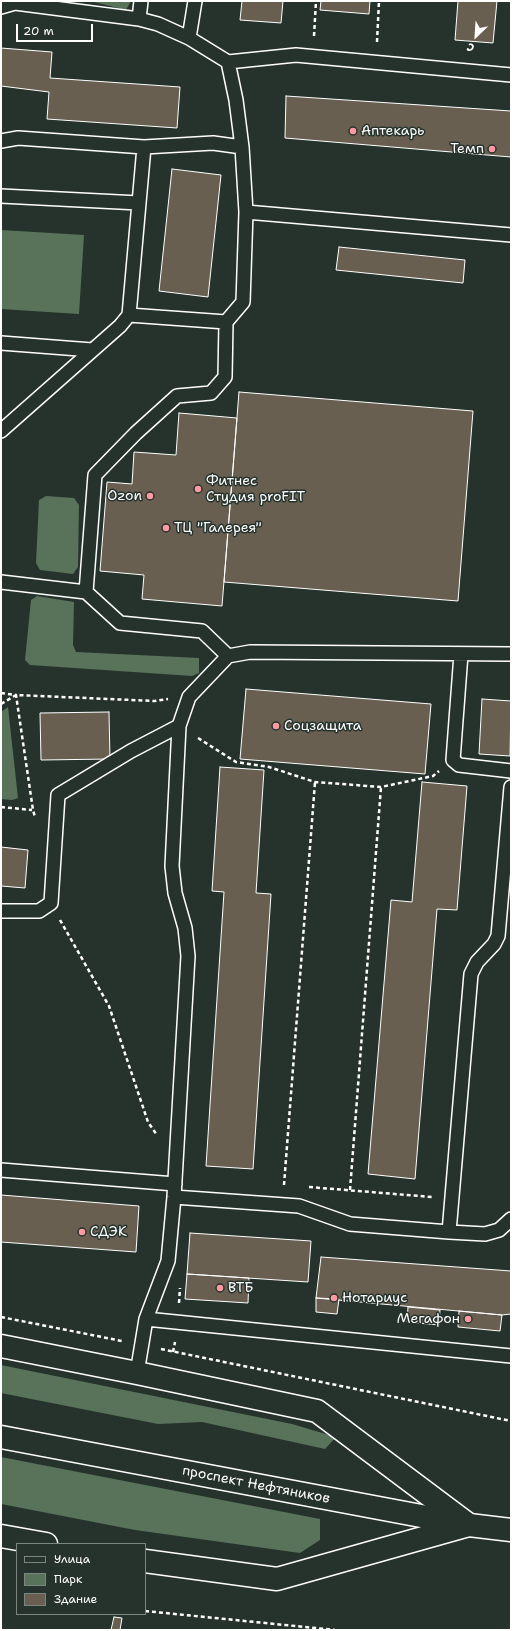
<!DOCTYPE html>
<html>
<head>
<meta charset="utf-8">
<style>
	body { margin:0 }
	#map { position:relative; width:512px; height:1631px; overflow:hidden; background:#26332d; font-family:"Shantell Sans",sans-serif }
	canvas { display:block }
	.frame { position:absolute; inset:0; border:2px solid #fff; pointer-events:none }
	.legend { position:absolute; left:16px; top:1543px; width:130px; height:72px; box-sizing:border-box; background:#26332d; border:1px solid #7d8581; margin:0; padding:5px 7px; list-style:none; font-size:12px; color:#fff }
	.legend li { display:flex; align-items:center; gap:8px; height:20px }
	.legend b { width:20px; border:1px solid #7d8581 }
	.north { position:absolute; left:456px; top:16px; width:40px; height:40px; -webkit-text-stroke:3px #26332d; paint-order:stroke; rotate:205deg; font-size:11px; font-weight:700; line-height:16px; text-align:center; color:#fff }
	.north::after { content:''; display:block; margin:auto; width:14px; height:18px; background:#fff; clip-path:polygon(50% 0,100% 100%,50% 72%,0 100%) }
	.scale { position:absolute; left:16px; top:24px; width:77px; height:18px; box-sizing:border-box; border:2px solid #fff; border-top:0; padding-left:5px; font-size:12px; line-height:14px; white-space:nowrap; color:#fff; -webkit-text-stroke:3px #26332d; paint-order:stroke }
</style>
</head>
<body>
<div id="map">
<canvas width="512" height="1631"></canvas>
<div class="frame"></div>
<ul class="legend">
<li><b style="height:5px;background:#26332d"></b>Улица</li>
<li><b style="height:11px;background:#587359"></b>Парк</li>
<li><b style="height:11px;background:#685f51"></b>Здание</li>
</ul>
<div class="north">С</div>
<div class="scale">20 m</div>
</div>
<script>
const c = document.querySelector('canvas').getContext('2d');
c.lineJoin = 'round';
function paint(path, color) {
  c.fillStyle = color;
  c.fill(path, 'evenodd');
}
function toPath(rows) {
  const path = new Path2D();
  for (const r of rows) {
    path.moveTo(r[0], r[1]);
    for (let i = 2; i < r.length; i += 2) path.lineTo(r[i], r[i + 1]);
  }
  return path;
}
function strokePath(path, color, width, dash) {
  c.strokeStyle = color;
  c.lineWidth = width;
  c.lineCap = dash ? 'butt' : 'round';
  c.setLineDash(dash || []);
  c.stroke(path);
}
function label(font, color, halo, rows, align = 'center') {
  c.font = font + ' "Shantell Sans",sans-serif';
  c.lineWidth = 3;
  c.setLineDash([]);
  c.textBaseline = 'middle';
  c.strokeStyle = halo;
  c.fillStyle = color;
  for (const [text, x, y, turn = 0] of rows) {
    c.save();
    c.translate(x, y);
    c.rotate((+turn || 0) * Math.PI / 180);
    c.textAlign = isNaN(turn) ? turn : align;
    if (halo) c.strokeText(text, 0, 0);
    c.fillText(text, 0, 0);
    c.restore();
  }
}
paint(toPath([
	[90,1,131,1,126,10],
	[1,230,84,235,79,314,1,309],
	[46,496,74,498,79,505,78,567,73,574,40,570,36,563,39,500],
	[37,596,74,602,73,645,76,652,199,658,199,673,192,676,30,665,25,660,31,600],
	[8,707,18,798,12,800,1,799,1,712],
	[1,1365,292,1424,336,1437,325,1449,202,1422,158,1424,1,1393],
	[1,1457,320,1519,320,1540,300,1553,135,1530,1,1504]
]), '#587359');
const building = toPath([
	[242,1,283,1,281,23,240,20,242,1],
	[321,1,370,1,369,14,320,10,321,1],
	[458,1,497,1,493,43,455,40,458,1],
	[1,48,52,52,50,78,180,87,177,128,47,119,49,92,1,86,1,48],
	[286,96,511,111,511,157,285,138,286,96],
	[172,169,221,175,208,297,159,291,172,169],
	[339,247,465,260,463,283,336,270,339,247],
	[239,392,473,411,458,601,224,582,239,392],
	[179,413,237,418,222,606,142,599,144,575,100,571,107,482,132,484,134,452,176,455,179,413],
	[246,689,431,704,425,774,240,759,246,689],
	[482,699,511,701,510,756,479,754,482,699],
	[109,712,110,759,41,760,40,713,109,712],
	[220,767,264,770,256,893,271,894,253,1169,206,1166,224,892,212,891,220,767],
	[422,782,467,786,457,910,437,909,415,1179,368,1174,391,900,412,902,422,782],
	[1,847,28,850,25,888,1,886,1,847],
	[1,1195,139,1206,136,1252,1,1242,1,1195],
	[190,1233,311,1241,308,1282,187,1274,190,1233],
	[321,1257,511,1271,511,1314,502,1315,316,1298,321,1257],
	[187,1274,249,1278,248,1303,185,1299,187,1274],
	[316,1298,339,1299,337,1314,316,1312,316,1298],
	[408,1307,440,1310,439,1325,407,1322,408,1307],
	[459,1311,502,1315,500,1331,458,1327,459,1311],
	[114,1617,122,1618,120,1630,111,1630,114,1617]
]);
paint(building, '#685f51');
strokePath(building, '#fff', 1);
const service = toPath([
	[15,3,139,19,158,24,189,38,228,62,236,100,242,147,246,212,243,302,226,322,129,315],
	[1,7,15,3,16,1],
	[139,19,141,1],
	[189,38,195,1],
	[228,62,296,55,511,75],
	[1,141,18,138,144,147,129,315,120,326,1,431],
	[144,147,213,143,242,147],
	[1,196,139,203],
	[246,212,511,235],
	[1,343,92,350],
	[1,582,86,592,95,475,136,433,177,396,211,393,225,377,226,322],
	[86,592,120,623,202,631,228,656],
	[461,654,453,760,459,765,511,771],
	[511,787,498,936,494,944,477,962,471,974,449,1232,485,1234,499,1230,511,1219],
	[1,911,39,911,51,903,58,795,131,751,179,726],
	[1,1170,175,1184],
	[174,1197,299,1206,350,1224,449,1232],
	[146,1319,511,1356],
	[137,1373,146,1319,168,1261,174,1197,188,956,185,928,175,893,172,866,179,726,189,697,228,656,250,652,511,654]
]);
const minor = toPath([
	[1,1346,137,1373,317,1411,469,1525],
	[1,1536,46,1544],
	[145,1561,277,1579,469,1525]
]);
const secondary = toPath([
	[1,1437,469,1525,511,1530]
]);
strokePath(service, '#fff', 16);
strokePath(minor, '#fff', 25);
strokePath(secondary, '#fff', 25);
strokePath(toPath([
	[314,36,316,1],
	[377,42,379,1],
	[1,693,16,695,33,810,35,817],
	[1,704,16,695,155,701,168,699],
	[198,738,236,762,269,767,315,782,381,787,433,776,439,771],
	[1,807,32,810],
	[60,920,109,1006,148,1122,157,1135],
	[284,1185,315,782],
	[309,1187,432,1197],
	[350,1190,381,787],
	[179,1303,180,1288],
	[1,1317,122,1341],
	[161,1349,511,1421],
	[173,1352,175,1342],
	[145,1611,335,1630]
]), '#fff', 2.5, [4, 3]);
strokePath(service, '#26332d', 13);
strokePath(minor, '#26332d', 22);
strokePath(secondary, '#26332d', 22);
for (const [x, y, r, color] of [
	[353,131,4,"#ff9aa2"],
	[492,149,4,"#ff9aa2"],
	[198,489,4,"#ff9aa2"],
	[150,496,4,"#ff9aa2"],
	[166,528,4,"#ff9aa2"],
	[276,726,4,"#ff9aa2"],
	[82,1232,4,"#ff9aa2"],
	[220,1288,4,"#ff9aa2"],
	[334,1298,4,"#ff9aa2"],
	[468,1319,4,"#ff9aa2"]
]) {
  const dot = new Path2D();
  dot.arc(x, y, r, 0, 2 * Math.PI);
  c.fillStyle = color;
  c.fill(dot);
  strokePath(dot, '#26332d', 1.5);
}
label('14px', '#fff', '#26332d', [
	["Аптекарь",361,131],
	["Темп",484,149,"right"],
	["Фитнес",206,481],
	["Студия proFIT",206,497],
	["Ozon",142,496,"right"],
	["ТЦ \"Галерея\"",174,528],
	["Соцзащита",284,726],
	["СДЭК",90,1232],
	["ВТБ",228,1288],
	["Нотариус",342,1298],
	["Мегафон",460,1319,"right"]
], 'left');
label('14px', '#fff', '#26332d', [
	["проспект Нефтяников",256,1485,11]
]);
</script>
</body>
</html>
